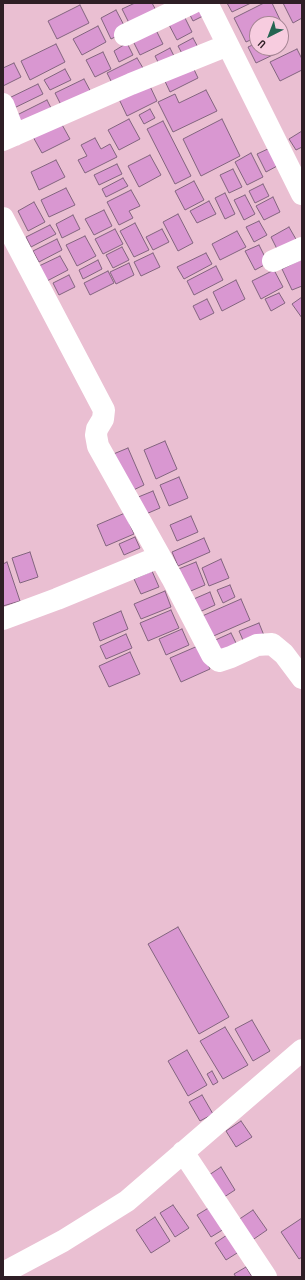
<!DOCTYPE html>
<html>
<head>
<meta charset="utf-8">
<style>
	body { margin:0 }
	#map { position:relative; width:305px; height:1280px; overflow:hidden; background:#eabfd2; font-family:"PT Sans Narrow",sans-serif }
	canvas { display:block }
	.frame { position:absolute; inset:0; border:4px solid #2e1e25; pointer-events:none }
	.north { position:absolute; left:249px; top:16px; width:40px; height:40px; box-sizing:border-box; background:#f7ccdf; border:1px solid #a78695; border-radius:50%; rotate:222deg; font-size:11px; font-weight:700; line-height:16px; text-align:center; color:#2e1e25 }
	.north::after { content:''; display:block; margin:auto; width:14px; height:18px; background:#256452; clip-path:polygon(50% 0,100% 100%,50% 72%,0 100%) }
</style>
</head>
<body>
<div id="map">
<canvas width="305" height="1280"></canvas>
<div class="frame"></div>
<div class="north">U</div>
</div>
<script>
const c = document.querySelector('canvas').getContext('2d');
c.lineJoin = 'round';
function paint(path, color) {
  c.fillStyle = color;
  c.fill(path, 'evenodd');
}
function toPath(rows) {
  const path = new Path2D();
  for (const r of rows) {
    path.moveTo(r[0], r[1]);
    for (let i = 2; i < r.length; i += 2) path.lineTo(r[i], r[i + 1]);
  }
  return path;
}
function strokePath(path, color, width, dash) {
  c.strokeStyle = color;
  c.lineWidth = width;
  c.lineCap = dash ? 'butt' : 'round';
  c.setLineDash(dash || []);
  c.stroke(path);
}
const building = toPath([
	[135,3,152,3,158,14,131,27,122,9,135,3],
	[197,3,203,16,193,21,187,9,197,3],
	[227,3,251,3,232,12,227,3],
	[264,3,272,3,282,24,257,24,257,37,246,42,234,18,264,3],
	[283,3,302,3,302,18,293,23,283,3],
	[80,5,89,23,57,39,48,21,80,5],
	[116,10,127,31,111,39,101,18,116,10],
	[182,12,192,32,177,40,166,19,182,12],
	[98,26,106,42,82,55,73,39,98,26],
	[154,26,163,44,140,55,131,37,154,26],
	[193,38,201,53,186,61,178,46,193,38],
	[127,43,133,55,119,62,114,51,127,43],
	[257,43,257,48,275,48,277,53,256,63,248,47,257,43],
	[56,44,65,62,30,80,21,61,56,44],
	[170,48,177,62,162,70,155,56,170,48],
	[297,49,302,59,302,70,280,81,270,62,297,49],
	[103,52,111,69,95,77,86,60,103,52],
	[137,58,146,73,115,89,107,73,137,58],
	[14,63,21,77,3,86,3,68,14,63],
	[191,63,198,78,170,92,163,77,191,63],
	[65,69,71,80,50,90,44,80,65,69],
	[84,79,93,96,64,111,55,93,84,79],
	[148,82,157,101,127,116,118,97,148,82],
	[38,84,43,94,10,110,5,100,38,84],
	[206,90,217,111,173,132,158,102,175,94,179,103,206,90],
	[47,100,53,112,19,128,13,117,47,100],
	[150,109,155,118,144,124,139,115,150,109],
	[129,119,140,139,119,150,108,130,129,119],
	[222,119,240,156,201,176,183,139,222,119],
	[60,121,70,139,42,153,32,135,60,121],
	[163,121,191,176,175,184,147,129,163,121],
	[302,131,302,147,296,150,289,139,302,131],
	[95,138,101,149,110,144,117,157,85,173,78,160,87,156,81,145,95,138],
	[270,148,279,165,266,172,257,154,270,148],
	[251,153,263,177,247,185,235,162,251,153],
	[150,155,161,175,139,187,128,166,150,155],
	[56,160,65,177,39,190,31,172,56,160],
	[117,164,122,174,99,185,94,175,117,164],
	[233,169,242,187,229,193,220,175,233,169],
	[123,178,128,186,106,197,102,189,123,178],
	[194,181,204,200,185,210,175,191,194,181],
	[263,184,269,196,255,203,249,191,263,184],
	[66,188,75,205,49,217,41,200,66,188],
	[131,190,140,206,129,211,133,218,119,225,107,202,131,190],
	[225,193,235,214,225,219,215,198,225,193],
	[245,195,255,214,244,220,234,200,245,195],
	[273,197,280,212,264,220,256,206,273,197],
	[209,201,216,214,197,223,190,211,209,201],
	[34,202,45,222,28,231,18,211,34,202],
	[104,210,112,226,94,235,85,219,104,210],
	[178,214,193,243,178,251,163,222,178,214],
	[73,215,80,229,62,238,56,224,73,215],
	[259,221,267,235,254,242,246,227,259,221],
	[135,223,149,250,134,257,120,231,135,223],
	[50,225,56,234,31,247,26,237,50,225],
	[289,227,297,241,278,251,271,237,289,227],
	[115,229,123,244,103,254,95,239,115,229],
	[162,229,169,242,153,250,146,237,162,229],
	[237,231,246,247,220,260,212,244,237,231],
	[85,236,96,256,77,266,66,245,85,236],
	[57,239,62,250,39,262,33,251,57,239],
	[259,245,268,263,255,270,245,251,259,245],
	[122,247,129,260,113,268,106,255,122,247],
	[153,253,160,267,141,276,134,262,153,253],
	[206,253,212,264,184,279,177,267,206,253],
	[60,256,68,270,47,281,39,266,60,256],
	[302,259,302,286,292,290,282,269,302,259],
	[98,260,102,269,83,279,79,270,98,260],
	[129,263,134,275,116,284,110,272,129,263],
	[216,266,223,280,194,295,187,281,216,266],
	[274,270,283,287,261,299,252,281,274,270],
	[108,271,114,283,90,295,84,283,108,271],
	[69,275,75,287,59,295,53,283,69,275],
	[236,280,245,299,222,311,213,292,236,280],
	[279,293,285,303,271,311,265,299,279,293],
	[302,297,302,318,292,304,302,297],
	[207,299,214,313,200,320,193,306,207,299],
	[165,441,177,469,156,479,144,450,165,441],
	[128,448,144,485,127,493,111,455,128,448],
	[179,477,188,498,169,506,160,485,179,477],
	[153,491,160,508,139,517,131,500,153,491],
	[125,513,134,534,106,546,97,525,125,513],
	[191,516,198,532,177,541,170,525,191,516],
	[135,537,140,548,124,555,119,544,135,537],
	[204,538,210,552,178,566,172,552,204,538],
	[30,552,38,577,20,583,12,558,30,552],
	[221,559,229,578,209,586,202,568,221,559],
	[7,562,20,601,3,606,3,564,7,562],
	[196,562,205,585,186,593,176,570,196,562],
	[152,571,159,587,141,594,134,579,152,571],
	[230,585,235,597,223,603,217,590,230,585],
	[165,591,171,607,141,619,134,604,165,591],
	[210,592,215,605,195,614,189,601,210,592],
	[241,599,250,620,209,638,200,617,241,599],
	[171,610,179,628,148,641,140,623,171,610],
	[121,611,128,629,100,641,93,623,121,611],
	[259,623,265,638,246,647,239,631,259,623],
	[182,629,189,645,166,655,159,639,182,629],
	[231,633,238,647,217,656,211,642,231,633],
	[126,634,132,648,106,659,100,646,126,634],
	[200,645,210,669,181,682,170,658,200,645],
	[130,652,140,674,109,687,99,666,130,652],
	[178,927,229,1017,199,1034,148,944,178,927],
	[252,1020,270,1051,253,1061,235,1029,252,1020],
	[225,1027,248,1065,223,1079,200,1041,225,1027],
	[187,1050,207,1085,188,1096,168,1061,187,1050],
	[212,1071,218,1082,213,1085,207,1074,212,1071],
	[202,1095,213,1114,200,1121,189,1102,202,1095],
	[241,1121,252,1137,236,1147,226,1131,241,1121],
	[221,1167,235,1190,218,1201,203,1179,221,1167],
	[215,1204,229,1226,211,1237,197,1215,215,1204],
	[173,1205,189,1228,175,1237,160,1213,173,1205],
	[253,1210,267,1230,251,1241,238,1220,253,1210],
	[155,1217,170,1241,151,1253,136,1230,155,1217],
	[302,1218,302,1257,299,1259,281,1232,302,1218],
	[233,1231,245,1248,226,1260,215,1243,233,1231],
	[246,1267,252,1277,236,1277,234,1274,246,1267]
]);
paint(building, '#d997d1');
strokePath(building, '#82647e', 1);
strokePath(toPath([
	[207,3,302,194],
	[125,35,192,3],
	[3,104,15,135],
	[3,140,131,84,228,45],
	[3,218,104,410,103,419,97,429,96,435,98,446,172,578,212,655,219,661,231,657,257,645,272,644,284,654,302,678],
	[273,261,302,248],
	[3,619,57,599,159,557],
	[183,1152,266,1277],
	[3,1273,63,1241,127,1201,302,1050]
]), '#fff', 22);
</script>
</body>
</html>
